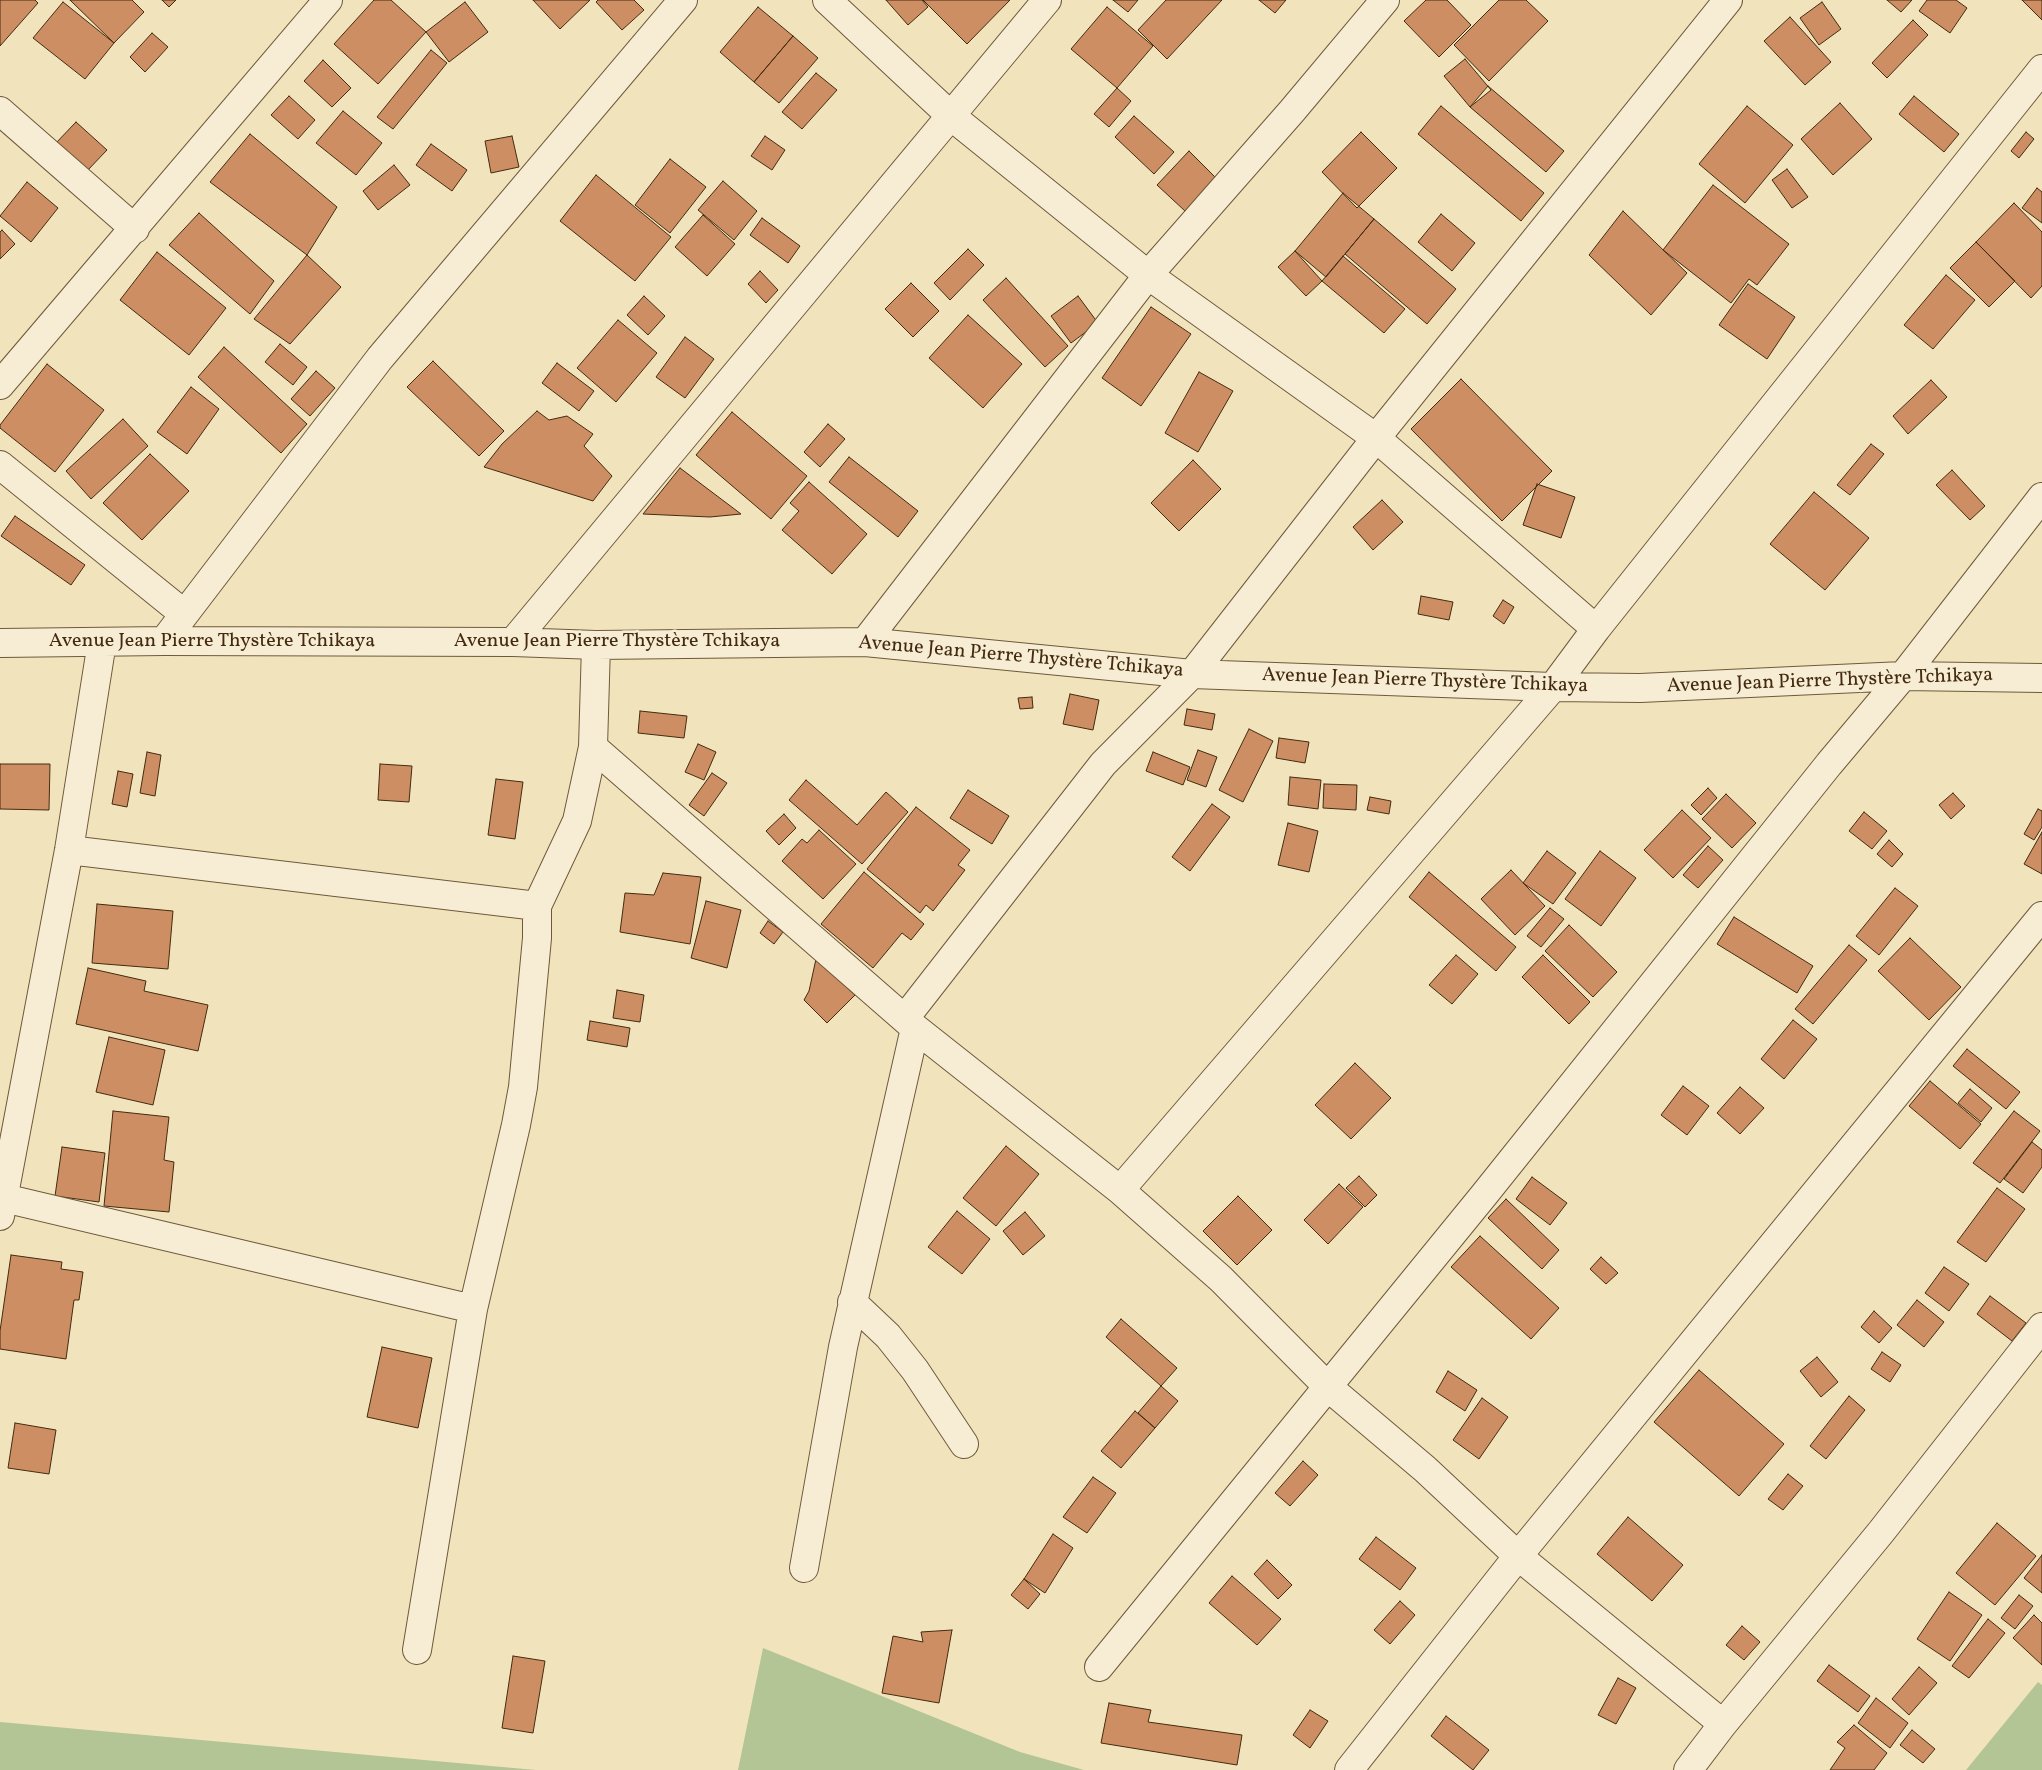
<!DOCTYPE html>
<html>
<head>
<meta charset="utf-8">
<style>
	body { margin:0 }
	canvas { display:block; background:#f1e4bd }
</style>
</head>
<body>
<canvas width="2042" height="1770"></canvas>
<script>
const c = document.querySelector('canvas').getContext('2d');
c.lineJoin = 'round';
function paint(path, color) {
  c.fillStyle = color;
  c.fill(path, 'evenodd');
}
function toPath(rows) {
  const path = new Path2D();
  for (const r of rows) {
    path.moveTo(r[0], r[1]);
    for (let i = 2; i < r.length; i += 2) path.lineTo(r[i], r[i + 1]);
  }
  return path;
}
function strokePath(path, color, width, dash) {
  c.strokeStyle = color;
  c.lineWidth = width;
  c.lineCap = dash ? 'butt' : 'round';
  c.setLineDash(dash || []);
  c.stroke(path);
}
function label(font, color, halo, rows, align = 'center') {
  c.font = font + ' Vollkorn,serif';
  c.lineWidth = 5;
  c.setLineDash([]);
  c.textBaseline = 'middle';
  c.strokeStyle = halo;
  c.fillStyle = color;
  for (const [text, x, y, turn = 0] of rows) {
    c.save();
    c.translate(x, y);
    c.rotate((+turn || 0) * Math.PI / 180);
    c.textAlign = isNaN(turn) ? turn : align;
    if (halo) c.strokeText(text, 0, 0);
    c.fillText(text, 0, 0);
    c.restore();
  }
}
paint(toPath([
	[763,1648,1020,1752,1084,1770,738,1770],
	[2038,1682,2042,1685,2042,1770,1966,1770],
	[0,1722,536,1770,0,1770]
]), '#b4c595');
const building = toPath([
	[0,0,35,0,38,3,0,46,0,0],
	[70,0,132,0,144,12,114,43,70,0],
	[162,0,176,0,169,7,162,0],
	[374,0,391,0,426,32,378,84,334,44,374,0],
	[533,0,590,0,560,29,533,0],
	[598,0,634,0,644,10,622,30,596,2,598,0],
	[886,0,922,0,928,7,908,25,886,0],
	[923,0,1010,0,967,44,923,0],
	[1113,0,1138,0,1128,12,1113,0],
	[1166,0,1222,0,1167,59,1138,30,1166,0],
	[1259,0,1286,0,1275,13,1259,0],
	[1426,0,1447,0,1471,25,1439,57,1404,21,1426,0],
	[1499,0,1526,0,1548,21,1489,81,1454,45,1499,0],
	[1887,0,1912,0,1901,12,1887,0],
	[1927,0,1956,0,1967,8,1950,33,1919,11,1927,0],
	[2022,0,2042,0,2042,20,2022,0],
	[63,2,114,43,85,79,33,38,63,2],
	[465,2,488,32,449,62,426,32,465,2],
	[1822,2,1841,29,1819,45,1800,18,1822,2],
	[758,7,793,36,754,82,720,52,758,7],
	[1107,7,1153,46,1117,88,1071,49,1107,7],
	[1790,17,1831,62,1805,85,1764,41,1790,17],
	[1913,20,1928,35,1887,78,1872,63,1913,20],
	[152,33,168,47,145,72,130,57,152,33],
	[793,36,818,58,779,103,754,82,793,36],
	[431,50,447,63,393,129,377,117,431,50],
	[1465,59,1491,90,1470,107,1444,76,1465,59],
	[323,60,351,88,332,107,304,81,323,60],
	[816,73,837,90,802,129,782,112,816,73],
	[1488,86,1564,151,1546,172,1470,107,1488,86],
	[1117,88,1131,101,1109,127,1094,114,1117,88],
	[289,96,315,120,298,139,271,115,289,96],
	[1914,96,1959,134,1944,152,1899,114,1914,96],
	[1840,103,1872,139,1833,175,1801,139,1840,103],
	[1441,106,1544,193,1521,221,1418,134,1441,106],
	[1747,106,1793,145,1745,203,1699,164,1747,106],
	[343,111,382,143,356,175,316,143,343,111],
	[1134,116,1174,152,1154,174,1115,137,1134,116],
	[76,122,107,150,86,172,55,144,76,122],
	[1361,132,1397,168,1357,208,1322,172,1361,132],
	[2026,132,2034,139,2019,158,2011,151,2026,132],
	[250,134,337,207,307,255,210,182,250,134],
	[512,136,519,167,491,173,485,141,512,136],
	[765,136,785,150,772,170,751,156,765,136],
	[431,144,467,170,452,191,416,165,431,144],
	[1189,151,1217,179,1185,211,1157,185,1189,151],
	[670,159,706,187,670,233,635,205,670,159],
	[394,165,410,185,378,210,363,191,394,165],
	[1787,169,1808,197,1792,208,1772,180,1787,169],
	[596,175,671,237,635,281,560,221,596,175],
	[723,181,757,211,734,240,698,210,723,181],
	[27,182,58,208,31,242,0,216,27,182],
	[1713,185,1789,244,1757,285,1749,279,1731,303,1663,250,1713,185],
	[2037,188,2042,192,2042,223,2022,208,2037,188],
	[1343,193,1374,219,1326,277,1295,251,1343,193],
	[2014,203,2042,232,2042,286,2031,298,1976,242,2014,203],
	[1623,211,1687,273,1651,315,1589,255,1623,211],
	[199,213,274,281,250,314,169,245,199,213],
	[1441,214,1475,243,1452,271,1418,242,1441,214],
	[703,215,735,244,707,276,675,247,703,215],
	[762,218,800,246,788,263,750,235,762,218],
	[1374,219,1456,289,1427,324,1345,254,1374,219],
	[2,230,15,244,0,259,0,232,2,230],
	[1976,242,2015,281,1989,307,1950,268,1976,242],
	[968,249,984,265,950,300,934,283,968,249],
	[1295,251,1322,281,1306,296,1278,267,1295,251],
	[157,252,226,308,189,355,120,300,157,252],
	[307,255,341,287,290,344,254,319,307,255],
	[1343,256,1405,309,1384,333,1322,281,1343,256],
	[760,271,778,290,766,303,748,284,760,271],
	[1946,275,1975,300,1933,349,1904,325,1946,275],
	[1006,278,1068,346,1045,367,983,300,1006,278],
	[911,283,939,311,913,337,885,309,911,283],
	[1748,284,1795,317,1767,359,1719,325,1748,284],
	[644,296,665,316,648,335,627,315,644,296],
	[1078,296,1098,323,1071,343,1051,316,1078,296],
	[1151,307,1191,334,1141,406,1102,378,1151,307],
	[968,315,1022,364,983,408,929,358,968,315],
	[618,320,657,353,616,402,577,368,618,320],
	[685,337,714,359,685,398,656,377,685,337],
	[280,344,307,367,293,385,265,362,280,344],
	[224,347,307,424,281,453,198,377,224,347],
	[433,361,504,431,479,456,407,387,433,361],
	[557,363,594,391,579,411,542,383,557,363],
	[47,364,104,410,55,472,0,428,0,425,47,364],
	[316,371,335,388,310,416,291,399,316,371],
	[1199,372,1233,391,1198,452,1165,433,1199,372],
	[1461,379,1552,471,1502,521,1411,429,1461,379],
	[1931,380,1947,397,1908,434,1893,416,1931,380],
	[191,387,219,409,187,454,157,432,191,387],
	[537,411,549,420,567,416,593,434,584,446,612,476,593,501,484,467,502,444,537,411],
	[732,412,807,476,771,519,696,455,732,412],
	[123,419,148,446,91,499,66,471,123,419],
	[828,424,845,439,820,467,804,452,828,424],
	[1871,444,1884,454,1850,495,1837,485,1871,444],
	[150,454,189,491,142,540,103,503,150,454],
	[849,457,918,511,898,537,829,482,849,457],
	[1193,460,1221,489,1179,531,1151,503,1193,460],
	[680,468,741,514,710,517,643,514,680,468],
	[1952,470,1985,506,1970,520,1936,485,1952,470],
	[809,482,867,534,832,574,782,530,799,511,790,503,809,482],
	[1537,484,1575,497,1561,538,1523,525,1537,484],
	[1814,492,1869,538,1825,590,1770,544,1814,492],
	[1382,500,1403,522,1373,550,1353,527,1382,500],
	[15,516,85,565,71,585,1,536,15,516],
	[1421,596,1453,602,1449,620,1418,614,1421,596],
	[1503,600,1514,607,1504,624,1493,616,1503,600],
	[1070,694,1099,700,1093,730,1063,724,1070,694],
	[1032,697,1033,708,1020,709,1018,698,1032,697],
	[1187,709,1215,714,1212,730,1184,725,1187,709],
	[640,711,687,716,684,738,638,733,640,711],
	[1249,729,1273,741,1243,802,1219,790,1249,729],
	[1279,738,1309,742,1305,763,1276,758,1279,738],
	[698,744,716,752,704,780,685,772,698,744],
	[1198,750,1217,757,1206,787,1187,780,1198,750],
	[147,752,161,755,155,796,140,793,147,752],
	[1153,752,1190,767,1183,785,1146,771,1153,752],
	[0,764,50,764,49,810,0,809,0,764],
	[380,764,412,766,409,802,378,800,380,764],
	[118,771,133,774,127,807,112,804,118,771],
	[712,773,727,783,704,816,689,805,712,773],
	[1290,777,1321,780,1318,809,1288,805,1290,777],
	[496,779,523,782,515,839,488,835,496,779],
	[806,780,857,825,886,792,908,812,862,864,789,800,806,780],
	[1324,784,1357,785,1356,810,1323,808,1324,784],
	[1708,788,1717,798,1701,815,1691,805,1708,788],
	[968,790,1009,816,992,844,950,818,968,790],
	[1953,793,1965,806,1951,819,1939,805,1953,793],
	[1726,794,1756,823,1732,848,1702,819,1726,794],
	[1370,797,1391,801,1389,814,1367,810,1370,797],
	[1212,804,1230,817,1190,871,1172,857,1212,804],
	[916,807,970,850,958,865,965,870,933,911,926,905,920,913,867,869,916,807],
	[2038,809,2042,811,2042,827,2034,840,2024,834,2038,809],
	[1682,810,1711,838,1673,878,1644,850,1682,810],
	[1864,812,1887,831,1872,849,1849,831,1864,812],
	[784,814,796,828,779,845,766,831,784,814],
	[1288,823,1318,831,1309,872,1278,865,1288,823],
	[819,830,856,864,823,899,782,861,802,839,807,843,819,830],
	[2042,832,2042,874,2024,864,2042,832],
	[1889,840,1903,854,1892,867,1877,854,1889,840],
	[1708,846,1723,860,1698,888,1683,875,1708,846],
	[1547,851,1576,873,1553,904,1523,883,1547,851],
	[1600,851,1636,878,1601,926,1565,899,1600,851],
	[1511,870,1545,906,1515,935,1481,899,1511,870],
	[864,872,924,924,911,940,902,933,873,968,821,924,864,872],
	[1429,872,1516,947,1496,971,1409,897,1429,872],
	[663,873,701,877,690,944,620,932,625,893,654,895,663,873],
	[1895,888,1918,906,1879,955,1856,936,1895,888],
	[706,901,741,910,727,968,691,958,706,901],
	[97,904,173,911,168,969,92,963,97,904],
	[1550,908,1564,919,1541,947,1527,936,1550,908],
	[1734,917,1813,966,1797,993,1717,944,1734,917],
	[768,921,783,932,774,944,760,933,768,921],
	[1569,925,1617,972,1593,997,1545,951,1569,925],
	[1910,938,1961,987,1929,1020,1878,971,1910,938],
	[1849,945,1867,960,1813,1024,1795,1009,1849,945],
	[1456,955,1478,974,1452,1004,1429,985,1456,955],
	[1543,955,1590,1002,1569,1024,1522,977,1543,955],
	[816,959,855,995,827,1023,804,1000,809,991,816,959],
	[88,968,146,981,144,991,208,1005,198,1051,76,1024,88,968],
	[617,990,644,995,640,1022,613,1018,617,990],
	[1793,1020,1817,1039,1784,1079,1761,1059,1793,1020],
	[590,1021,630,1028,627,1047,587,1040,590,1021],
	[109,1037,165,1050,153,1105,96,1092,109,1037],
	[1967,1049,2020,1092,2006,1109,1953,1066,1967,1049],
	[1355,1063,1391,1098,1351,1139,1315,1105,1355,1063],
	[1930,1081,1981,1124,1960,1149,1909,1106,1930,1081],
	[1683,1086,1709,1106,1687,1135,1661,1115,1683,1086],
	[1740,1087,1764,1108,1740,1134,1717,1113,1740,1087],
	[1970,1089,1992,1108,1981,1122,1958,1103,1970,1089],
	[113,1111,169,1117,164,1160,174,1162,169,1212,104,1206,113,1111],
	[2014,1111,2040,1131,2000,1183,1973,1163,2014,1111],
	[2032,1142,2042,1150,2042,1167,2023,1193,2004,1179,2032,1142],
	[1006,1146,1039,1174,996,1226,963,1198,1006,1146],
	[62,1147,105,1153,99,1202,55,1196,62,1147],
	[1359,1176,1377,1195,1365,1207,1346,1188,1359,1176],
	[1532,1177,1567,1203,1550,1225,1516,1199,1532,1177],
	[1339,1184,1363,1207,1328,1244,1304,1220,1339,1184],
	[1997,1188,2025,1209,1986,1262,1957,1242,1997,1188],
	[1238,1196,1272,1230,1237,1265,1203,1231,1238,1196],
	[1506,1199,1559,1250,1542,1269,1488,1218,1506,1199],
	[957,1211,990,1239,962,1274,928,1247,957,1211],
	[1025,1212,1045,1236,1023,1255,1003,1231,1025,1212],
	[1480,1236,1559,1308,1531,1339,1451,1267,1480,1236],
	[11,1255,62,1262,61,1269,83,1272,79,1300,74,1300,66,1359,0,1349,0,1331,11,1255],
	[1601,1257,1618,1273,1606,1284,1590,1269,1601,1257],
	[1944,1267,1969,1284,1949,1311,1925,1293,1944,1267],
	[1990,1296,2026,1323,2012,1341,1977,1314,1990,1296],
	[1917,1300,1944,1322,1924,1347,1897,1325,1917,1300],
	[1874,1311,1892,1328,1879,1343,1861,1327,1874,1311],
	[1121,1319,1177,1368,1161,1386,1106,1337,1121,1319],
	[382,1347,432,1358,418,1428,367,1417,382,1347],
	[1882,1352,1901,1365,1890,1382,1871,1369,1882,1352],
	[1817,1357,1838,1382,1821,1397,1800,1371,1817,1357],
	[1699,1370,1784,1444,1739,1496,1654,1422,1699,1370],
	[1448,1371,1477,1390,1465,1411,1436,1392,1448,1371],
	[1161,1386,1178,1401,1155,1428,1138,1413,1161,1386],
	[1849,1396,1865,1410,1826,1459,1810,1446,1849,1396],
	[1482,1398,1508,1417,1479,1459,1453,1440,1482,1398],
	[1135,1411,1155,1428,1121,1468,1101,1451,1135,1411],
	[15,1423,56,1430,49,1474,8,1468,15,1423],
	[1303,1461,1318,1475,1290,1506,1275,1493,1303,1461],
	[1788,1474,1803,1486,1783,1510,1768,1499,1788,1474],
	[1093,1477,1116,1493,1087,1533,1063,1517,1093,1477],
	[1628,1517,1683,1565,1652,1601,1597,1554,1628,1517],
	[1997,1523,2036,1556,1995,1605,1956,1573,1997,1523],
	[1053,1534,1073,1548,1045,1593,1024,1579,1053,1534],
	[1376,1537,1416,1568,1400,1590,1359,1559,1376,1537],
	[2042,1555,2042,1593,2024,1578,2042,1555],
	[1267,1560,1292,1585,1278,1599,1254,1574,1267,1560],
	[1232,1576,1281,1619,1257,1645,1209,1603,1232,1576],
	[1024,1579,1040,1594,1028,1609,1011,1595,1024,1579],
	[1949,1592,1982,1615,1950,1661,1917,1639,1949,1592],
	[2019,1595,2033,1606,2015,1629,2001,1618,2019,1595],
	[1400,1601,1415,1615,1390,1644,1374,1630,1400,1601],
	[2034,1615,2042,1623,2042,1665,2013,1638,2034,1615],
	[1988,1619,2005,1633,1969,1678,1952,1666,1988,1619],
	[1742,1626,1760,1642,1744,1660,1726,1645,1742,1626],
	[952,1630,939,1703,882,1693,893,1636,923,1642,921,1632,952,1630],
	[513,1656,545,1661,533,1733,502,1728,513,1656],
	[1829,1665,1870,1696,1858,1712,1817,1681,1829,1665],
	[1919,1667,1937,1683,1909,1715,1892,1699,1919,1667],
	[1618,1678,1636,1688,1616,1724,1598,1715,1618,1678],
	[1876,1698,1908,1723,1890,1748,1858,1723,1876,1698],
	[1109,1703,1151,1710,1148,1722,1242,1735,1237,1765,1101,1743,1109,1703],
	[1310,1710,1328,1721,1310,1748,1293,1735,1310,1710],
	[1446,1716,1489,1750,1473,1770,1431,1736,1446,1716],
	[1854,1725,1887,1753,1874,1770,1830,1770,1845,1748,1837,1742,1854,1725],
	[1912,1730,1935,1749,1923,1763,1900,1745,1912,1730]
]);
paint(building, '#cc8e62');
strokePath(building, '#442b10', 1);
const minor = toPath([
	[827,0,951,116,1148,275,1376,438,1596,629],
	[0,111,135,229],
	[0,385,328,0],
	[0,465,183,613],
	[164,641,380,358,683,0],
	[513,642,1047,0],
	[865,642,1148,275,1292,111,1385,0],
	[0,643,164,641,513,642,596,645,865,642,1192,674,1553,687,1640,688,1903,676,2042,678],
	[593,747,915,1028,1120,1190,1221,1279,1328,1387,1425,1469,1518,1556,1723,1724],
	[69,850,537,906],
	[905,1018,1103,764,1192,674,1376,438,1728,0],
	[1120,1190,1553,687,1596,629,2042,69],
	[0,1197,473,1309],
	[0,1216,69,850,102,642],
	[852,1302,888,1336,915,1370,964,1444],
	[804,1568,843,1347,915,1028],
	[417,1650,473,1309,516,1125,523,1087,537,938,537,906,577,821,593,747,596,645],
	[1099,1667,1484,1195,1829,764,1903,676,2042,497],
	[1349,1770,1518,1556,2042,916],
	[1688,1770,1723,1724,1881,1532,2042,1327]
]);
strokePath(minor, '#6f593b', 30);
strokePath(minor, '#f6edd4', 28);
label('20px', '#442b10', '#f6edd4', [
	["Avenue Jean Pierre Thystère Tchikaya",212,642],
	["Avenue Jean Pierre Thystère Tchikaya",617,642],
	["Avenue Jean Pierre Thystère Tchikaya",1021,658,5],
	["Avenue Jean Pierre Thystère Tchikaya",1425,682,2],
	["Avenue Jean Pierre Thystère Tchikaya",1830,682,-2]
]);
</script>
</body>
</html>
